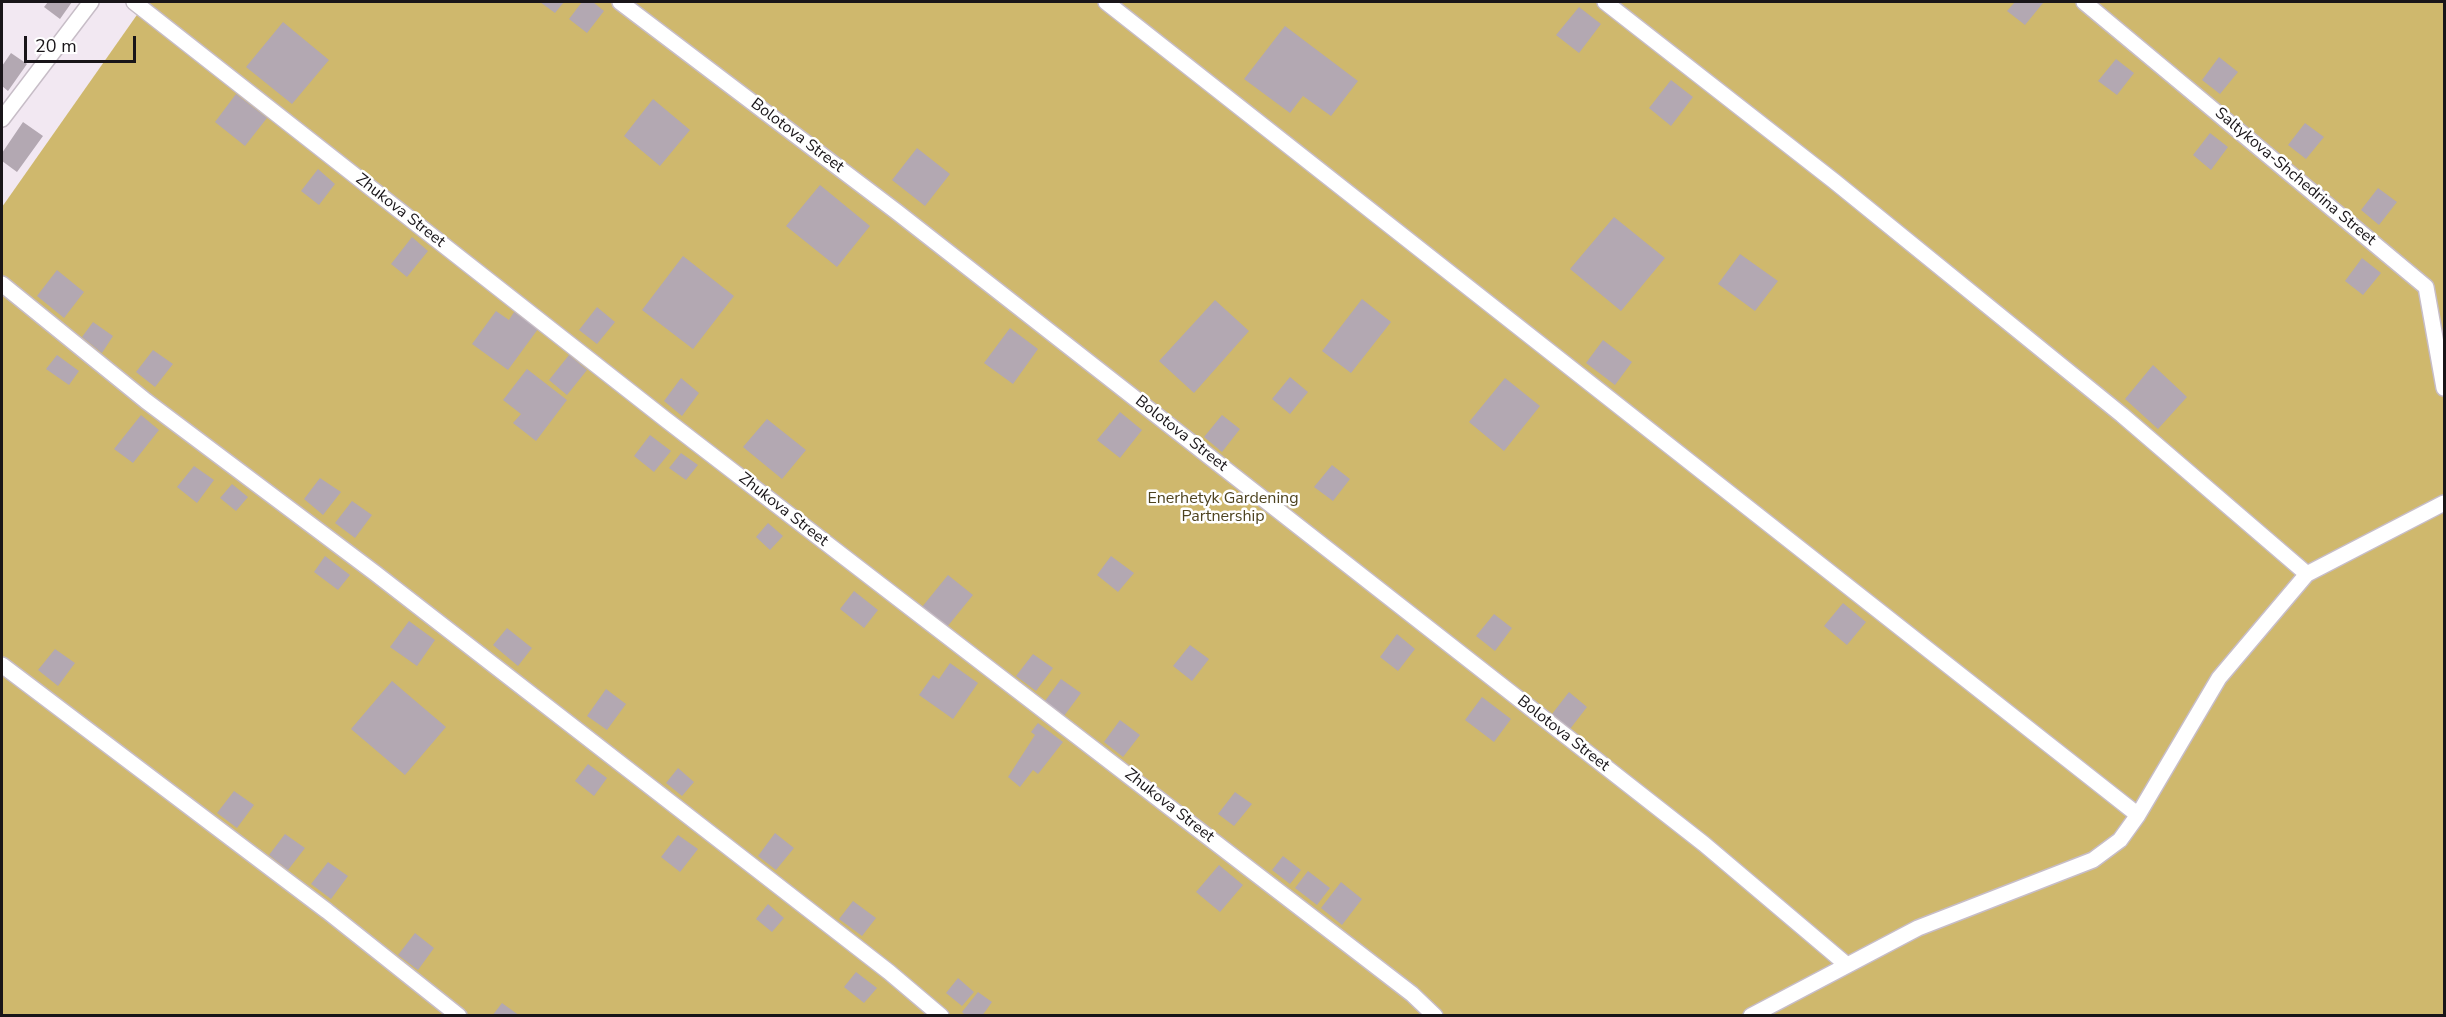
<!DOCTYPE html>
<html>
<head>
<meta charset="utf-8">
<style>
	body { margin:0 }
	#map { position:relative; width:2446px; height:1017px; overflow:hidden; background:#f2e8f2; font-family:"Nunito Sans",sans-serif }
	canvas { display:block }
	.frame { position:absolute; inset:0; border:3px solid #191519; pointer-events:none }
	.scale { position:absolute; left:24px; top:36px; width:112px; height:27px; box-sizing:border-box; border:3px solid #191519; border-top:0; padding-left:8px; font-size:18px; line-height:21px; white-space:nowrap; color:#191519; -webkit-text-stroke:4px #fff; paint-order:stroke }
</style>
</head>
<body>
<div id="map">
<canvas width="2446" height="1017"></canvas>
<div class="frame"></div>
<div class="scale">20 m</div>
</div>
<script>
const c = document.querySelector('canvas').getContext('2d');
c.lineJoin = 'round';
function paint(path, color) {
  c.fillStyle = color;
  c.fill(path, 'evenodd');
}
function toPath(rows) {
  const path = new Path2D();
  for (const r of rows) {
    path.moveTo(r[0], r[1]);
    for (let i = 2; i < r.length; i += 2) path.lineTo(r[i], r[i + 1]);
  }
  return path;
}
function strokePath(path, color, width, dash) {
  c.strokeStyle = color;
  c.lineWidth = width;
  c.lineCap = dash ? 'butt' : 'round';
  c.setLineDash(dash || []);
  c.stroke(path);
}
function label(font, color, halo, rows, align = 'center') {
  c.font = font + ' "Nunito Sans",sans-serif';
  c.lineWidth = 5;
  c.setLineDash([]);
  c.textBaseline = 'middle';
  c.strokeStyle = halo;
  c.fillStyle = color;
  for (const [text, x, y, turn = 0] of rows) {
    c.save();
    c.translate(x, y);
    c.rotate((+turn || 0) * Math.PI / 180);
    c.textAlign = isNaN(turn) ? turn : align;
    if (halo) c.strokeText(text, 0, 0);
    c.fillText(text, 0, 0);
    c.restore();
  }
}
paint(toPath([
	[146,2,2444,2,2444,1015,2,1016,2,207]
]), '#cfb86d');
paint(toPath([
	[48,2,72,2,60,19,44,7],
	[540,2,564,2,555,13],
	[582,2,593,2,604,11,587,33,569,19],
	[2015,2,2041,2,2043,3,2025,25,2007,11],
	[1579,7,1601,24,1579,53,1556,35],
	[283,22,329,60,292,104,246,67],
	[1285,26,1358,81,1331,116,1303,96,1290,113,1244,79],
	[11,53,27,64,8,91,2,86,2,66],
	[2219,57,2238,72,2220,94,2202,80],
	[2116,59,2134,73,2117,95,2098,81],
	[1671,80,1693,97,1671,126,1649,108],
	[236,94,267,118,245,146,215,122],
	[653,99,690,130,660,166,624,136],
	[23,122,43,136,17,172,2,161,2,153],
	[2305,123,2324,137,2306,159,2288,145],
	[2210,133,2228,147,2211,170,2193,155],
	[917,148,950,174,925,206,892,180],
	[318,169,335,184,319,205,301,191],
	[820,185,870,226,837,267,786,226],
	[2378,188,2397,202,2379,225,2361,210],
	[1614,217,1665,258,1621,311,1570,269],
	[412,237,428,251,407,277,391,264],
	[1740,254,1778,281,1755,311,1718,284],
	[683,256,734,296,693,349,642,310],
	[2362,258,2381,273,2363,295,2345,281],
	[57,270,84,292,64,318,37,296],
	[1362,299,1391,322,1351,373,1322,351],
	[1215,300,1249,331,1194,393,1159,361],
	[597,307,615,322,597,344,579,330],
	[496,311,509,320,514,312,538,329,508,370,472,344],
	[93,322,113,336,102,353,82,337],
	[1010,328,1038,349,1013,384,984,363],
	[1603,340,1632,362,1615,385,1586,363],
	[153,350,173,364,155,387,136,372],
	[57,355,79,371,69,385,46,369],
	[569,355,587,370,567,395,549,380],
	[2153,365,2187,397,2158,429,2125,399],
	[527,369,567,400,536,441,513,423,521,414,503,400],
	[1290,377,1308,392,1290,414,1272,399],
	[681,378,699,393,682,416,664,401],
	[1505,378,1540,406,1504,451,1469,422],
	[1120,412,1142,430,1120,458,1097,440],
	[141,415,159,430,133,463,114,449],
	[1222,415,1240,429,1222,452,1204,437],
	[767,419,806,450,782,479,743,447],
	[650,435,671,451,654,472,634,456],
	[681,453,698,465,686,480,669,468],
	[1332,465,1350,479,1333,501,1314,487],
	[194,466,214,480,197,503,177,487],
	[320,478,341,492,323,515,304,499],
	[232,484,248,497,236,511,220,498],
	[352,501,372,515,355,538,335,523],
	[768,523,783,536,770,550,756,537],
	[325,556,350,575,338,590,314,572],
	[1111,556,1134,573,1118,592,1097,575],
	[948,575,973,595,947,627,922,607],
	[854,591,878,610,864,628,840,609],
	[1843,603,1866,622,1847,645,1824,626],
	[1494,614,1512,628,1495,651,1476,636],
	[409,621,435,640,417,666,390,647],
	[507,628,532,648,518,666,493,645],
	[1397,634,1415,649,1398,671,1380,657],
	[1190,645,1209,659,1192,681,1173,666],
	[55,649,75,663,58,686,38,670],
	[1033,654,1053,668,1036,691,1016,676],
	[950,663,978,683,953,719,919,695,933,675,939,679],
	[1061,679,1081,693,1064,716,1045,701],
	[392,681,446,727,405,775,351,729],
	[606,689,626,704,607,730,587,716],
	[1569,692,1587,707,1570,729,1552,714],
	[1482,697,1511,719,1494,742,1465,720],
	[1120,720,1140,735,1123,757,1104,742],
	[1038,723,1063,742,1038,774,1033,770,1020,787,1008,777,1035,735,1031,732],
	[588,764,607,778,594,796,575,781],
	[678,768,694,782,682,796,666,783],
	[234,791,254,805,237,828,217,813],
	[1235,792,1252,804,1234,826,1218,814],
	[775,833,794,848,776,870,758,856],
	[285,834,305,848,288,870,269,855],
	[678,835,698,849,680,872,661,857],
	[1283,856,1301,870,1290,884,1272,870],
	[328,862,348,876,331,899,311,884],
	[1219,865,1243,885,1220,912,1196,892],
	[1308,871,1330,888,1317,905,1295,888],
	[1341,882,1362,899,1342,925,1321,908],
	[853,901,876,918,862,936,839,919],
	[768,904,784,918,772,932,756,919],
	[415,933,434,948,418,970,398,955],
	[856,972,877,988,864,1003,844,987],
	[958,978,974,992,962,1006,946,993],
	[978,992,992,1002,982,1016,966,1016,962,1012],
	[502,1003,520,1016,492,1016]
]), '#b3a8b2');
const service = toPath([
	[134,2,665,419,1412,994,1435,1016],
	[620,2,897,212,1704,844,1847,965],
	[1106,2,2138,815],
	[1605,2,1834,181,2122,415,2307,574],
	[2084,2,2426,287,2444,388],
	[2,119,91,2],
	[2,284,146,401,375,573,889,972,941,1016],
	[2,665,327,911,459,1016],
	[1751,1016,1918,928,2093,860,2120,840,2138,815,2219,678,2307,574,2444,503]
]);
strokePath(service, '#c7bdc7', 18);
strokePath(service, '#fff', 15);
label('16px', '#191519', '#fff', [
	["Bolotova Street",797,136,37],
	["Saltykova-Shchedrina Street",2295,177,40],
	["Zhukova Street",400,211,38],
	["Bolotova Street",1181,434,38],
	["Zhukova Street",783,510,38],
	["Bolotova Street",1563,734,38],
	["Zhukova Street",1169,806,38]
]);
label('16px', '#4e431f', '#fff', [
	["Enerhetyk Gardening",1223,499],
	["Partnership",1223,517]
]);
</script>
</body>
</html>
